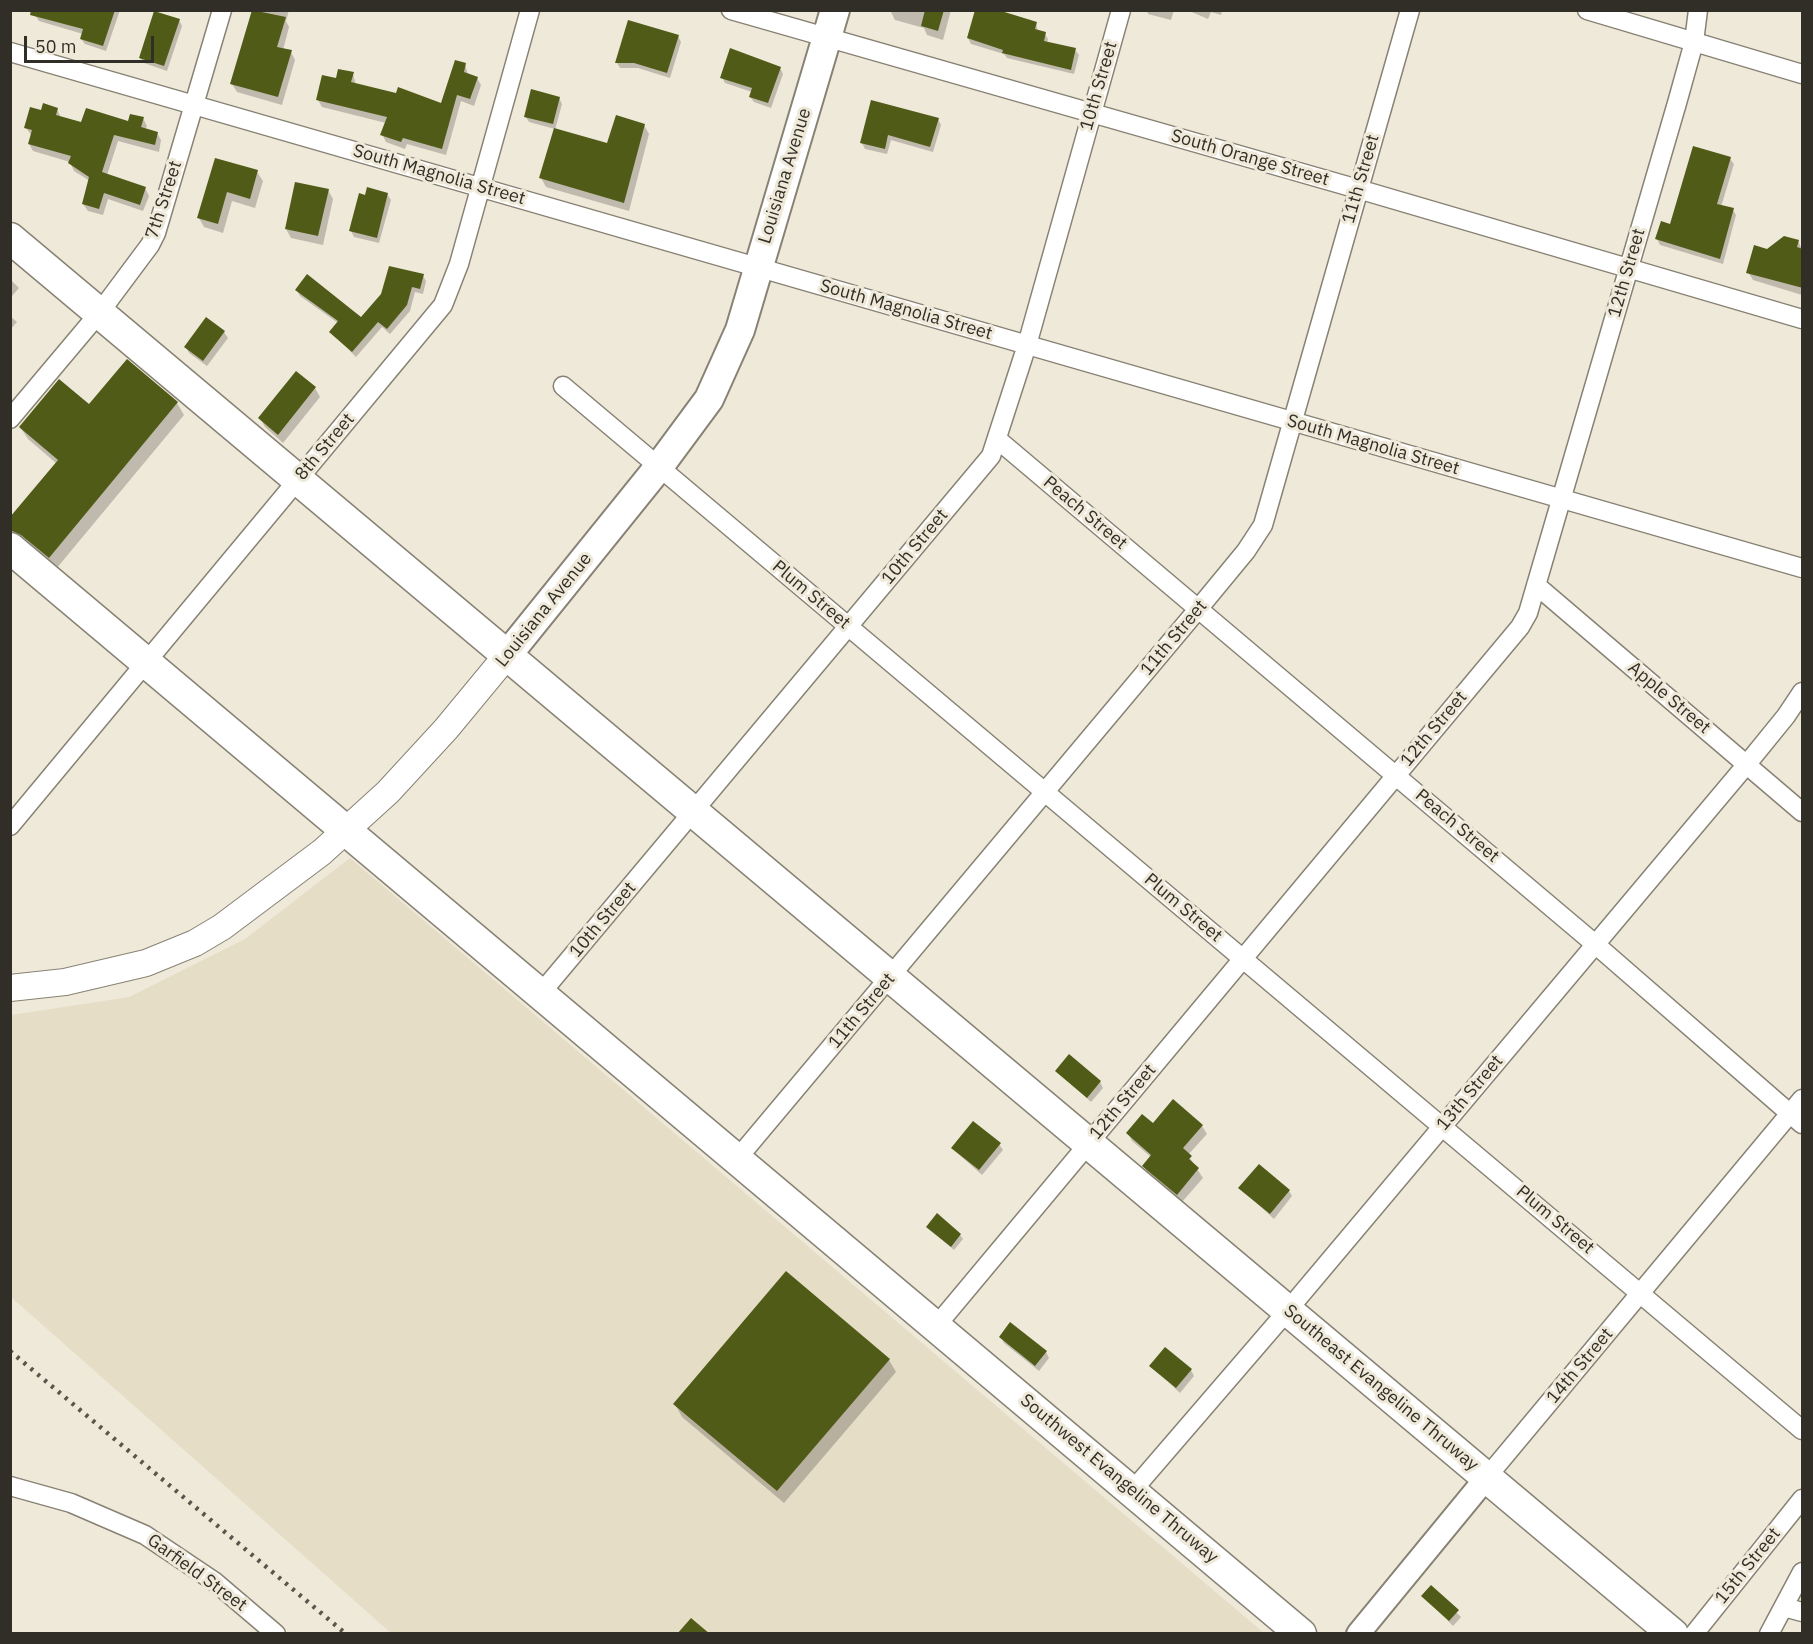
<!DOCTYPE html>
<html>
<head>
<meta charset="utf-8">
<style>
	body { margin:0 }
	#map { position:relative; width:1813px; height:1644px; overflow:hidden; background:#efe9d9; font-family:"IBM Plex Sans",sans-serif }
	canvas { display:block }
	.frame { position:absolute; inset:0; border:12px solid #302e27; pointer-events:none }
	.scale { position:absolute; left:24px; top:36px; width:130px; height:27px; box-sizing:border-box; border:3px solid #302e27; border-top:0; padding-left:8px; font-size:18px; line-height:21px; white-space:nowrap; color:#302e27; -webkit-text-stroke:4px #efe9d9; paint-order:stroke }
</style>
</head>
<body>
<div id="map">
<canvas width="1813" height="1644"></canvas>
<div class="frame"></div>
<div class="scale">50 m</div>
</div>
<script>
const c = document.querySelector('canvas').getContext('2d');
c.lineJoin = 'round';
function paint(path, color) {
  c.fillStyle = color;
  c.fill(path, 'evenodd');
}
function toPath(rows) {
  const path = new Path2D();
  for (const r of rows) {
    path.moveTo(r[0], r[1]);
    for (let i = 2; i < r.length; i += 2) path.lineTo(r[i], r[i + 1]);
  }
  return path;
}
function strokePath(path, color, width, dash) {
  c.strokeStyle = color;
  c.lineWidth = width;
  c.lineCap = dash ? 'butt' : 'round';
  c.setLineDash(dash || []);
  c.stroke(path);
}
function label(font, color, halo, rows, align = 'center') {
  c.font = font + ' "IBM Plex Sans",sans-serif';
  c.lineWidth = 6;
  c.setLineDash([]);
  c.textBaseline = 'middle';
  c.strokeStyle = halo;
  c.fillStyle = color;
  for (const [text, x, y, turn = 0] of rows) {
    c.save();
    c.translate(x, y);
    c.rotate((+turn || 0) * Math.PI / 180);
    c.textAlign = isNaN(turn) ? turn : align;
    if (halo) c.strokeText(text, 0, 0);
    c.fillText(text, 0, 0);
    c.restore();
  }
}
paint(toPath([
	[350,858,1264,1633,391,1633,11,1297,11,1015,129,997,245,939]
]), '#e6ddc7');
paint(toPath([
	[37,10,120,10,106,51,85,44,81,39,83,34,39,21,35,15],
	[255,10,289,10,286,21,289,27,283,50,291,52,295,60,282,105,237,92,232,84],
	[890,10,951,10,943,40,927,35,924,28,895,20],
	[1147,10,1174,10,1171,20,1148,14],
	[1187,10,1222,10,1221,15,1211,12,1208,19],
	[179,20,182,26,167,71,144,63,140,58],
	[1036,23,1038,32,1045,34,1048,39,1047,43,1075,50,1079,55,1074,74,1007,58,1004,54,971,44,968,38],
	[678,36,681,42,670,78,638,68,620,68,617,63],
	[465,64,468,75,477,78,481,85,474,106,461,101,446,155,407,144,405,149,386,142,382,134,386,123,322,107,318,100,337,80,353,74,356,85,442,105],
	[780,68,783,74,771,108,754,102,750,97,752,92,725,83,722,77],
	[559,98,562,104,555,130,608,144,644,125,649,134,629,211,546,187,541,178,555,129,529,122,525,116],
	[57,109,61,118,82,124,129,123,143,118,147,126,145,130,157,133,161,140,159,152,118,141,107,175,145,188,149,196,143,211,108,199,103,215,88,211,83,204,90,181,74,171,70,162,33,151,29,144,32,136,26,128,42,111],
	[938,119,941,125,933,152,891,140,887,154,865,149,862,143],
	[1730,159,1734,164,1721,207,1733,210,1736,215,1723,264,1660,245,1657,239],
	[216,160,257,172,263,181,255,208,232,201,223,233,204,227,199,218],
	[328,190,333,199,323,245,291,238,286,229],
	[387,194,391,200,379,243,354,237,351,231],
	[1798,241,1802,249,1802,295,1753,280,1748,272,1768,251],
	[423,276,426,281,423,294,415,292,410,311,390,334,382,327,356,357,331,332,338,323,300,296,297,290,361,319],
	[10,279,19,288,12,296,10,295],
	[10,316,17,322,10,330],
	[206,319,224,332,228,338,207,366,189,353,186,347],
	[127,361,177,403,184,415,56,569,10,532,10,519,57,464,28,439,20,427,90,406],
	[297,373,315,388,320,397,283,443,265,427,260,418],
	[1057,1071,1100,1082,1103,1088,1091,1102],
	[1153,1125,1202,1126,1207,1134,1188,1155,1203,1178,1182,1202,1148,1174,1144,1166,1151,1157,1132,1141,1128,1133],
	[999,1144,1003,1150,982,1175,953,1149],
	[1240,1188,1289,1191,1292,1196,1274,1219],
	[928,1227,960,1235,963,1239,954,1250],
	[1010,1325,1046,1352,1049,1358,1039,1371,1004,1343,1001,1337],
	[889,1360,896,1372,784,1503,682,1417,675,1404],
	[1151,1366,1191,1370,1194,1376,1180,1393],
	[1431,1587,1461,1617,1453,1626,1423,1596]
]), '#0003');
paint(toPath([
	[31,10,115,10,103,46,80,39,83,29,30,15],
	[252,10,286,17,277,47,292,50,278,97,230,84],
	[925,10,944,10,938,31,921,26],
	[975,10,998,10,1037,22,1035,29,1046,32,1044,41,1076,48,1071,70,1002,53,1003,50,967,38],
	[154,11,180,19,164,66,139,58],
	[628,20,679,35,667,73,634,63,615,63],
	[730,48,781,67,768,103,749,97,752,88,720,78],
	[455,60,466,63,464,72,478,77,470,99,457,95,442,149,403,138,401,142,380,135,387,117,316,100,322,75,336,78,338,69,354,72,351,82,396,93,398,87,441,103],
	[531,89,560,97,553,124,524,117],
	[871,100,939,118,930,147,888,135,885,149,860,143],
	[43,103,58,108,56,115,81,122,86,108,128,121,130,114,144,117,141,127,158,132,155,145,114,135,102,172,146,187,140,205,104,193,99,209,82,204,89,177,68,163,71,156,28,144,32,130,24,128,30,107,41,110],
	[616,115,645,124,624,203,539,178,554,128,607,143],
	[1693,146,1731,157,1717,204,1734,208,1720,259,1655,239,1661,221,1670,224],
	[215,158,258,170,250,199,227,192,218,224,197,218],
	[295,182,329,189,318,236,285,229],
	[367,187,388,193,377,238,349,231,359,193,365,195],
	[1784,236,1799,240,1797,247,1803,249,1803,288,1746,273,1754,245,1767,249],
	[389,266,424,274,420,289,412,287,407,305,387,329,378,322,352,352,329,332,338,321,295,290,307,274,361,317,381,294],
	[206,317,225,331,203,361,184,347],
	[127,359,178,402,49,558,21,535,10,530,10,517,58,460,19,427,59,379,89,404],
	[296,371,316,387,278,435,258,418],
	[1069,1054,1101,1081,1087,1098,1055,1071],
	[1173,1099,1203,1125,1183,1148,1192,1156,1189,1159,1199,1168,1177,1195,1142,1166,1151,1155,1126,1133,1142,1114,1153,1123],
	[973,1121,1001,1143,979,1170,951,1148],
	[1259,1164,1290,1190,1270,1214,1238,1188],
	[937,1213,961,1234,951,1247,926,1227],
	[786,1271,890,1359,777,1491,673,1404],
	[1010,1322,1047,1351,1035,1366,999,1337],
	[1165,1347,1192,1369,1176,1388,1149,1366],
	[1431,1585,1459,1610,1449,1621,1421,1596],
	[691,1618,710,1634,677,1634]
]), '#515b18');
const minor = toPath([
	[731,10,1358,189,1802,319],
	[1587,10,1802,74],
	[10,52,1802,568],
	[563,386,1802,1430],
	[10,419,100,312,150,245,156,233,222,10],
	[997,439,1595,944,1802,1124],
	[1536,585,1802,812],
	[10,826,443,305,459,264,530,10],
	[541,993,991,456,1027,345,1121,10],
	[737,1159,1199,608,1246,551,1263,525,1410,10],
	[937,1325,1520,627,1528,613,1677,103,1694,42,1698,10],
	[1487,1477,1802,1099],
	[10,1486,71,1503,145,1535,215,1582,276,1634],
	[1133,1490,1288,1310,1747,764,1786,716,1802,692],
	[1784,1607,1802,1612],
	[1694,1634,1802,1499],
	[1769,1634,1802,1572]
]);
const tertiary = toPath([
	[1358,1634,1487,1477]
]);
const secondary = toPath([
	[10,988,65,982,146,963,195,943,222,927,322,852,388,792,446,729,508,654]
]);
const primary = toPath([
	[508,654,658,468,709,399,740,330,835,10]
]);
const trunk = toPath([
	[10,238,1673,1634],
	[10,548,1301,1634]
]);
strokePath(minor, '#888274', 21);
strokePath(tertiary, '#888274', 26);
strokePath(secondary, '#888274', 28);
strokePath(primary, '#888274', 32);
strokePath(trunk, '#888274', 33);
strokePath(minor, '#fff', 18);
strokePath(tertiary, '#fff', 22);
strokePath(secondary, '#fff', 26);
strokePath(primary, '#fff', 28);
strokePath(trunk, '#fff', 30);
strokePath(toPath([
	[10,1351,346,1634]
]), '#58554c', 4.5, [3, 6]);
label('18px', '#302e27', '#efe9d9', [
	["10th Street",1099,86,-74],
	["South Orange Street",1250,158,16],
	["South Magnolia Street",439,175,16],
	["Louisiana Avenue",785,176,-73],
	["11th Street",1361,179,-74],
	["7th Street",164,200,-72],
	["12th Street",1627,273,-74],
	["South Magnolia Street",906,310,16],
	["South Magnolia Street",1373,445,16],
	["8th Street",325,447,-50],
	["Peach Street",1085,513,40],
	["10th Street",915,547,-50],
	["Plum Street",811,595,40],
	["Louisiana Avenue",544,610,-51],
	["11th Street",1174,638,-50],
	["Apple Street",1669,698,40],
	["12th Street",1434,729,-50],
	["Peach Street",1457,826,40],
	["Plum Street",1183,908,40],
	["10th Street",603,920,-50],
	["11th Street",862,1011,-50],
	["13th Street",1470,1093,-50],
	["12th Street",1123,1102,-50],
	["Plum Street",1555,1220,40],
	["14th Street",1580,1366,-50],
	["Southeast Evangeline Thruway",1381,1388,40],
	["Southwest Evangeline Thruway",1119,1479,40],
	["15th Street",1748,1566,-51],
	["Garfield Street",197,1573,36]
]);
</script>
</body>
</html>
